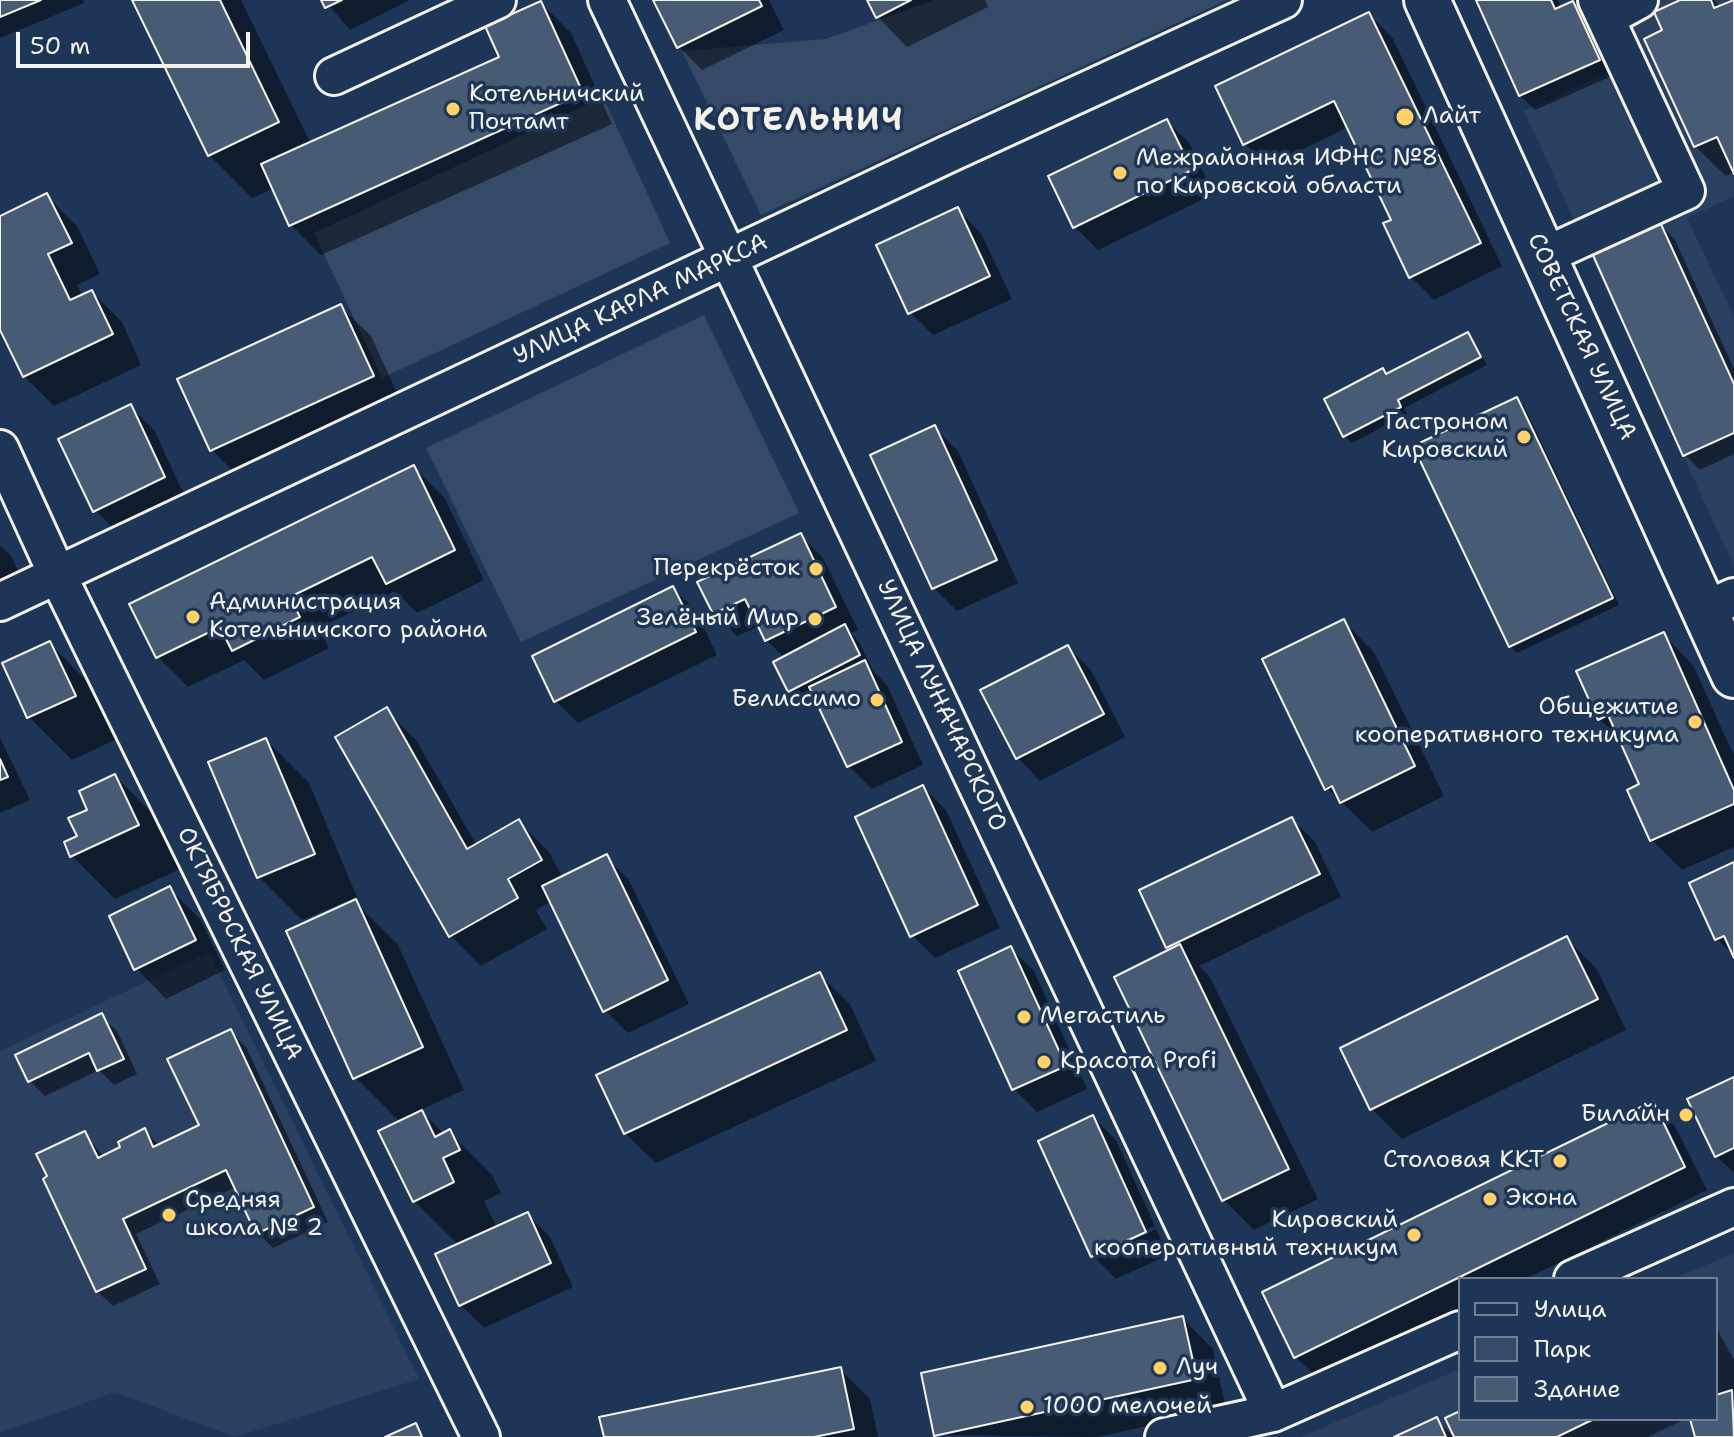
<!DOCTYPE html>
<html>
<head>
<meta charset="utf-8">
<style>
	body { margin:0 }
	#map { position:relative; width:1734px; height:1437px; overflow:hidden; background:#1d3557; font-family:"Shantell Sans",sans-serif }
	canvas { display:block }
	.legend { position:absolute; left:1458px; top:1277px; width:260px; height:144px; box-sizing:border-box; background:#1d3557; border:2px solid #738091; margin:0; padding:10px 14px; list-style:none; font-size:24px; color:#f4f1e8 }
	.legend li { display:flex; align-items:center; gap:16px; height:40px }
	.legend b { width:40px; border:2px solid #738091 }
	.scale { position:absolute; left:16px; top:32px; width:234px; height:36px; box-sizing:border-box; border:4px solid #f4f1e8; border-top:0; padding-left:10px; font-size:24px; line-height:28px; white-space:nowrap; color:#f4f1e8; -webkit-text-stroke:6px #1d3557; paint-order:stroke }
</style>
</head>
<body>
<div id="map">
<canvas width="1734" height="1437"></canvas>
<ul class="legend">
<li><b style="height:10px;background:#1d3557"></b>Улица</li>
<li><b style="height:22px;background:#354a67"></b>Парк</li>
<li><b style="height:22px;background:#485b74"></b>Здание</li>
</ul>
<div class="scale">50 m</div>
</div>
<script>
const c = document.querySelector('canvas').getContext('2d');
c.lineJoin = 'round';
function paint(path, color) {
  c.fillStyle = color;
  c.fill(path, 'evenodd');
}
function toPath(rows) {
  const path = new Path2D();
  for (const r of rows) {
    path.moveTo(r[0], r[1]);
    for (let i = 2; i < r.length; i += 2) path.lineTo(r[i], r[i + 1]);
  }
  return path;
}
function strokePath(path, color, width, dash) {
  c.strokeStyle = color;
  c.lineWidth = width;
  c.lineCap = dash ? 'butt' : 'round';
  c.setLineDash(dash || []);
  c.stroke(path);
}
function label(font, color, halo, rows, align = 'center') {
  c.font = font + ' "Shantell Sans",sans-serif';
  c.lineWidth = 7;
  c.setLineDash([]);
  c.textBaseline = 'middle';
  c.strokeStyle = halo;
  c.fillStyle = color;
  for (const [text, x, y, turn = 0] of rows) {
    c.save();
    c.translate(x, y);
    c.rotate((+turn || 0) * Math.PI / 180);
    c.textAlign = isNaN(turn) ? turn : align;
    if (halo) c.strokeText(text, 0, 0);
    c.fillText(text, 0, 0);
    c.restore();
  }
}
paint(toPath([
	[1584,0,1734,0,1734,196,1687,218,1734,317,1734,566,1524,111,1616,69],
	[209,952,419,1379,235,1437,115,1392,0,1433,0,1051],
	[1734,1253,1734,1437,1301,1437,1460,1369,1460,1419,1716,1419,1716,1279,1673,1279]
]), '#2a4060');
paint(toPath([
	[934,0,1227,0,761,215,682,51,826,39],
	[603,97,670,243,382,378,314,233],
	[704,315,799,513,521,642,426,448]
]), '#354a67');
paint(toPath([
	[0,0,83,0,84,3,0,38],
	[134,0,241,0,311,144,501,58,541,3,571,33,612,124,321,255,291,225,274,188,252,198,209,155],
	[324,0,410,0,350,30],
	[656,0,769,0,784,30,702,70,679,47],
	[869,0,985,0,988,7,907,47,877,16],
	[1478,0,1558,0,1561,8,1573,3,1588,18,1614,75,1535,110,1520,95],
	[1685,0,1714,0,1721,7,1734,1,1734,172,1726,176,1695,146,1665,31],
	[1369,14,1392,37,1502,266,1434,300,1411,277,1393,221,1349,127,1268,166,1245,144],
	[1167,121,1190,144,1214,194,1098,250,1075,227],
	[47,196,77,226,100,274,77,285,83,297,92,292,122,322,141,365,54,406,24,376,0,326,0,218],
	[958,210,981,233,1012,299,933,335,910,312],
	[1660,224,1675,240,1734,369,1734,454,1700,470,1685,455],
	[340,306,371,336,403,406,242,480,212,450],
	[1468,334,1487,365,1404,408,1407,414,1352,443,1345,436,1383,371,1388,375],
	[1517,399,1524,406,1619,605,1517,653,1510,646],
	[131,407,154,430,187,501,118,533,95,510],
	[935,428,958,451,1018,583,957,611,934,588],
	[413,467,444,497,484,580,417,613,395,591,319,628,329,648,264,680,244,660,188,687,158,657],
	[800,535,823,558,858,630,851,633,859,642,873,671,887,685,923,765,872,789,849,766,818,700,805,706,790,691,785,658,766,640,760,626,737,636,714,613],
	[0,546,11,556,35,604,0,621],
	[673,588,696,611,717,655,578,723,556,701],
	[1343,621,1374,652,1444,796,1372,832,1327,788],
	[1663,634,1693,665,1734,756,1734,847,1682,870,1652,840,1642,785,1622,741,1599,719],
	[49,643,92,686,117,739,72,760,29,717],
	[1068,647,1091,670,1125,737,1040,781,1018,758],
	[386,710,416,740,477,846,519,822,549,852,563,878,606,857,629,880,689,1004,628,1033,605,1010,552,901,536,910,547,929,481,966,451,936,338,737],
	[0,738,30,800,0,813],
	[266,740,309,783,357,897,302,920,259,877],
	[115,776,158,819,180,869,115,899,72,856,90,811],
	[923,787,946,810,1000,928,935,958,912,935],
	[1292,819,1315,842,1341,897,1199,966,1210,977,1318,1199,1254,1230,1224,1200,1116,978,1172,950,1168,946],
	[1734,864,1734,956,1717,939],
	[170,889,200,919,225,970,166,999,136,968],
	[355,902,398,945,464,1090,420,1110,444,1134,449,1132,492,1175,501,1193,484,1201,497,1228,527,1214,550,1237,573,1287,484,1328,461,1305,459,1245,414,1201,400,1122,355,1077],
	[1567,939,1597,969,1626,1030,1402,1139,1372,1109,1342,1048],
	[1011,949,1034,971,1087,1089,1037,1112,1014,1089,960,972],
	[819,974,850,1004,876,1061,656,1163,625,1133],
	[101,1016,117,1031,137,1074,114,1085,99,1070,45,1096,30,1081],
	[231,1032,246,1047,328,1222,273,1248,258,1233,236,1187,136,1234,160,1284,113,1306,97,1291,84,1133,104,1157,145,1131,160,1146,201,1126],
	[1734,1079,1734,1173,1716,1156],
	[1652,1103,1675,1126,1707,1190,1525,1279,1460,1279,1460,1310,1319,1379,1296,1357],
	[1093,1117,1116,1140,1155,1226,1100,1251,1100,1256,1156,1229,1168,1255,1116,1279,1093,1256,1040,1142],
	[1183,1319,1213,1349,1226,1409,1097,1437,936,1435],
	[1716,1327,1734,1360,1734,1437,1697,1437,1692,1419,1716,1419],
	[840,1369,870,1399,878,1437,606,1437],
	[1460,1413,1460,1419,1685,1419,1648,1437,1457,1437],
	[1436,1419,1454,1437,1399,1437]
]), '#0007');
const building = toPath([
	[0,0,41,0,0,17,0,0],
	[132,0,220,0,279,122,208,156,132,0],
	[321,0,342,0,325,8,321,0],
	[653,0,759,0,762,6,677,48,653,0],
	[867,0,911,0,876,18,867,0],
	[1476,0,1551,0,1555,9,1573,1,1600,60,1519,96,1476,0],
	[1680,0,1711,0,1714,8,1734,0,1734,174,1717,137,1694,147,1644,39,1662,30,1654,12,1680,0],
	[541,1,583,93,289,226,261,164,499,57,485,26,541,1],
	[1369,12,1481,243,1409,278,1383,223,1391,220,1334,101,1243,145,1215,86,1369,12],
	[1167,119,1192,170,1073,228,1048,176,1167,119],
	[47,193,72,243,48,254,70,300,92,290,113,334,23,377,0,330,0,216,47,193],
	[958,207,990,276,908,314,876,245,958,207],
	[1660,222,1734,384,1734,433,1683,456,1592,253,1660,222],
	[341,304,374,376,210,451,177,379,341,304],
	[1468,332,1481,357,1398,400,1401,407,1343,437,1324,399,1383,368,1386,374,1468,332],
	[1517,397,1613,598,1509,647,1413,446,1517,397],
	[131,404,165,477,93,512,58,439,131,404],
	[935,425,997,560,932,589,870,455,935,425],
	[414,465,455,550,386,584,372,557,290,597,300,617,232,651,220,627,156,658,129,604,414,465],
	[801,533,836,607,765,641,745,599,713,614,697,582,801,533],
	[673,586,696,632,554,702,532,656,673,586],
	[1344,619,1415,766,1340,803,1332,786,1325,790,1262,659,1344,619],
	[845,624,860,655,788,692,773,662,845,624],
	[1664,632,1734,790,1734,804,1650,841,1627,790,1639,784,1608,715,1598,720,1576,671,1664,632],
	[50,641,76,696,27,718,2,663,50,641],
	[1068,645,1104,714,1016,759,980,690,1068,645],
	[865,660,902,742,847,767,809,687,865,660],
	[387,707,467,849,519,819,542,860,508,879,518,898,449,937,335,737,387,707],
	[266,738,315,854,257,878,208,762,266,738],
	[0,759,8,777,0,780,0,759],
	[115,774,139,825,70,857,64,842,77,836,68,818,87,810,79,791,115,774],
	[923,785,978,905,910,937,855,817,923,785],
	[1292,817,1320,874,1166,948,1139,890,1292,817],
	[607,854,668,980,603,1012,542,886,607,854],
	[1734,862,1734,958,1724,936,1715,940,1689,883,1734,862],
	[170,886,196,940,134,970,109,916,170,886],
	[356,899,423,1047,353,1079,286,931,356,899],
	[1567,936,1598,999,1370,1110,1340,1048,1567,936],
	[1180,944,1289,1169,1222,1201,1114,977,1180,944],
	[1011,946,1066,1066,1012,1090,958,971,1011,946],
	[820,972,847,1030,624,1134,596,1075,820,972],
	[102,1013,124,1059,97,1071,89,1053,28,1082,15,1055,102,1013],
	[231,1029,314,1207,256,1234,226,1170,123,1219,146,1269,96,1292,43,1179,47,1176,36,1154,85,1131,98,1158,120,1147,118,1142,145,1128,153,1147,199,1125,167,1059,231,1029],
	[1734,1077,1734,1148,1715,1157,1687,1099,1734,1077],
	[1653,1101,1685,1167,1294,1358,1262,1292,1653,1101],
	[422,1110,435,1137,450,1129,460,1150,443,1158,454,1182,413,1202,378,1131,422,1110],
	[1093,1115,1146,1232,1091,1257,1038,1141,1093,1115],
	[528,1212,551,1263,459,1306,435,1254,528,1212],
	[1183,1316,1197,1379,934,1436,921,1373,1183,1316],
	[841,1367,854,1429,814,1437,604,1437,599,1417,841,1367],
	[1732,1390,1734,1437,1695,1437,1690,1419,1716,1419,1716,1395,1732,1390],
	[1460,1411,1460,1419,1594,1419,1557,1437,1454,1437,1445,1418,1460,1411],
	[1437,1417,1446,1437,1394,1437,1437,1417],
	[416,1423,422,1437,385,1437,416,1423]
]);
paint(building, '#485b74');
strokePath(building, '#f4f1e8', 2);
const minor = toPath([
	[607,0,1273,1413],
	[1606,18,1639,0],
	[334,76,497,0],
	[1544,256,1686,191,1597,0],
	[0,449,57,574,481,1437],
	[0,602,948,154,1283,0],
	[1705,610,1734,597],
	[1573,1279,1734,1207],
	[1164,1437,1273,1413,1460,1330]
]);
const major = toPath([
	[1427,0,1734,675]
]);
strokePath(minor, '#f4f1e8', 42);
strokePath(major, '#f4f1e8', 50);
strokePath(minor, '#1d3557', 36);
strokePath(major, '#1d3557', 44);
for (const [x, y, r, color] of [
	[453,109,8,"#ffd166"],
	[1405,117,10,"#ffd166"],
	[1120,173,8,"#ffd166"],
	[1524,437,8,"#ffd166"],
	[816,569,8,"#ffd166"],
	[193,617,8,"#ffd166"],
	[815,619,8,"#ffd166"],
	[877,700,8,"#ffd166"],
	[1695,722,8,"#ffd166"],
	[1024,1017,8,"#ffd166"],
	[1044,1062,8,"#ffd166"],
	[1686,1115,8,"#ffd166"],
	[1560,1161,8,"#ffd166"],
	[1490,1199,8,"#ffd166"],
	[169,1215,8,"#ffd166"],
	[1414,1235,8,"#ffd166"],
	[1160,1368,8,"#ffd166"],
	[1027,1407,8,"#ffd166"]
]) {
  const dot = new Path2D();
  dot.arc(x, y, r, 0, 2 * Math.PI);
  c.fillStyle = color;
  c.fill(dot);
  strokePath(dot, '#1d3557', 3);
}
label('24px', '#f4f1e8', '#1d3557', [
	["Котельничский",469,95],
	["Почтамт",469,123],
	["Лайт",1423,117],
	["Межрайонная ИФНС №8",1136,159],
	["по Кировской области",1136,187],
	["Гастроном",1508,423,"right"],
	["Кировский",1508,451,"right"],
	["Перекрёсток",800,569,"right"],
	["Администрация",209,603],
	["Котельничского района",209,631],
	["Зелёный Мир",799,619,"right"],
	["Белиссимо",861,700,"right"],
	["Общежитие",1679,708,"right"],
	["кооперативного техникума",1679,736,"right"],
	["Мегастиль",1040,1017],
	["Красота Profi",1060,1062],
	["Билайн",1670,1115,"right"],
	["Столовая ККТ",1544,1161,"right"],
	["Экона",1506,1199],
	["Средняя",185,1201],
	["школа № 2",185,1229],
	["Кировский",1398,1221,"right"],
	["кооперативный техникум",1398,1249,"right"],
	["Луч",1176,1368],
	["1000 мелочей",1043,1407]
], 'left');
label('24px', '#f4f1e8', '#1d3557', [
	["УЛИЦА КАРЛА МАРКСА",641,300,-25],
	["СОВЕТСКАЯ УЛИЦА",1581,337,65],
	["УЛИЦА ЛУНАЧАРСКОГО",941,706,65],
	["ОКТЯБРЬСКАЯ УЛИЦА",239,944,64]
]);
c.letterSpacing = '2px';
label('bold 32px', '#f4f1e8', '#1d3557', [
	["КОТЕЛЬНИЧ",799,122]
]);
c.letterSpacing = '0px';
</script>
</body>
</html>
